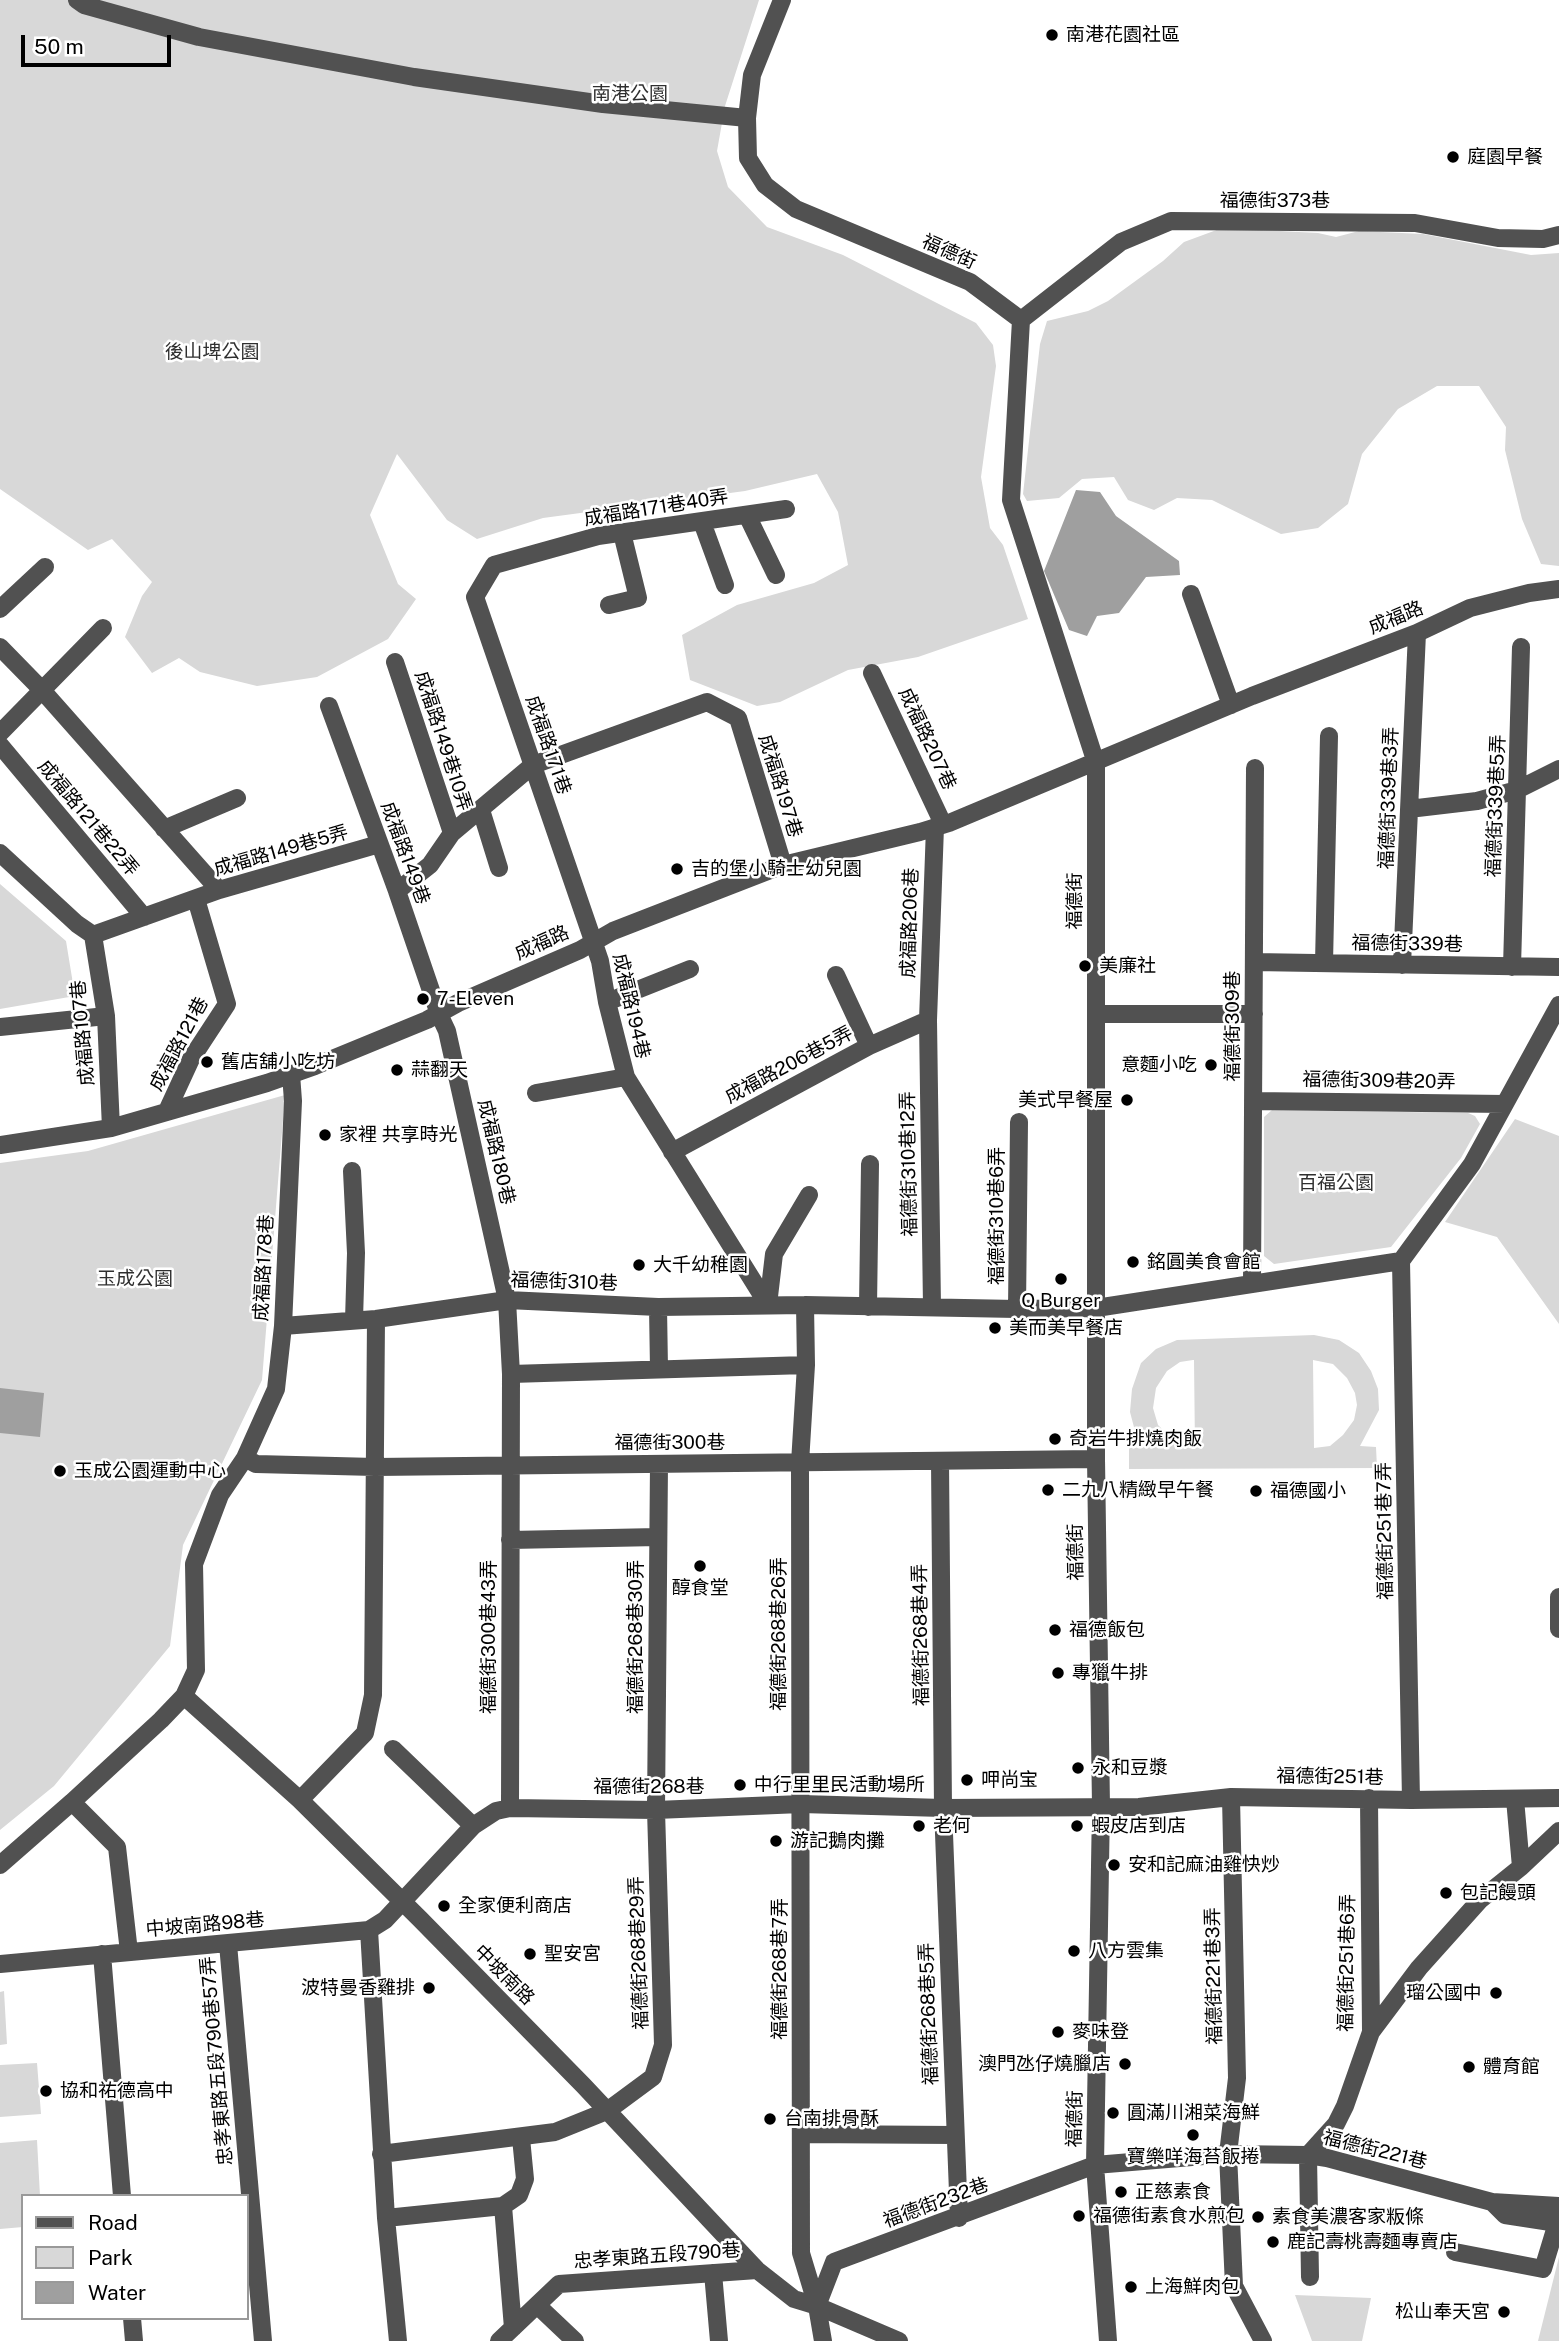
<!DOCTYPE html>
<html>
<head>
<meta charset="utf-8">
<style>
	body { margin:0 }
	#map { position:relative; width:1559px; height:2341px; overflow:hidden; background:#fff; font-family:"Public Sans",sans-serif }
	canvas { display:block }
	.legend { position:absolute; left:21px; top:2194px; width:228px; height:126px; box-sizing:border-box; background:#fff; border:2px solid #999; margin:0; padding:9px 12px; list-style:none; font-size:21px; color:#000 }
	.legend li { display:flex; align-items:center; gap:14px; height:35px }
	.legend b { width:35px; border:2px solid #999 }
	.scale { position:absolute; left:21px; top:35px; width:150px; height:32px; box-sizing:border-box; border:4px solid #000; border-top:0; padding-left:9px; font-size:21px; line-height:24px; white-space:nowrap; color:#000; -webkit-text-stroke:5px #fff; paint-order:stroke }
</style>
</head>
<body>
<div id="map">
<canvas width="1559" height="2341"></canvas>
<ul class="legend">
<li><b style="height:9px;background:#515151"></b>Road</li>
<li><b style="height:19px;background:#d8d8d8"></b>Park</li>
<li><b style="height:19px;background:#9f9f9f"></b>Water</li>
</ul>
<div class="scale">50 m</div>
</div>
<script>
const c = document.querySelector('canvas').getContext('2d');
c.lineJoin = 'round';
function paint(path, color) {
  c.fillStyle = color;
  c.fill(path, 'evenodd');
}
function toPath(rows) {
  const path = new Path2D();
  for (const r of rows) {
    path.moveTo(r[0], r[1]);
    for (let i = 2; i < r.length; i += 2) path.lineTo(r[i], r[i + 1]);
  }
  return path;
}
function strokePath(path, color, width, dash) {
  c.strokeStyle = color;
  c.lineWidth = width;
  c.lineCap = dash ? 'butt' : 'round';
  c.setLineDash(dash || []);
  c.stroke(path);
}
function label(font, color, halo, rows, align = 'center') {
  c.font = font + ' "Public Sans","Noto Sans TC",sans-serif';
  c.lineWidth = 5;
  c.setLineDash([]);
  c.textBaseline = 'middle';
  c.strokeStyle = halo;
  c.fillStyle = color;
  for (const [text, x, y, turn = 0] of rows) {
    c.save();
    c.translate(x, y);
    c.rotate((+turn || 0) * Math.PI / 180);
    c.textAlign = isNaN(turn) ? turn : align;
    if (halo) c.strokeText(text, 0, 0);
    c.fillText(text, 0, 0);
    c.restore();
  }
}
paint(toPath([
	[0,0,759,0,725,106,717,151,728,187,767,227,843,255,976,323,993,345,996,366,981,477,990,528,1003,545,1028,619,918,657,848,670,780,702,757,706,690,680,682,635,737,605,814,583,848,565,838,512,817,474,745,491,543,518,477,539,447,520,397,454,370,515,398,584,416,599,388,639,317,677,257,686,200,672,179,658,152,673,125,637,142,596,152,582,112,539,88,550,0,489],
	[1222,228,1318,233,1336,237,1359,231,1423,234,1531,255,1559,253,1559,566,1541,564,1522,519,1505,450,1506,427,1479,386,1437,386,1398,409,1362,454,1348,504,1318,528,1281,534,1212,500,1177,498,1154,510,1128,500,1114,477,1082,479,1059,498,1027,501,1023,494,1040,344,1047,321,1088,311,1108,301,1163,261,1184,242],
	[0,884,66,941,75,996,0,1009],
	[285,1095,262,1380,183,1545,170,1646,54,1786,0,1830,0,1163,88,1151],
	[1272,1110,1468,1113,1475,1116,1480,1124,1461,1158,1391,1247,1274,1264,1264,1256,1264,1117],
	[1515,1119,1559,1136,1559,1324,1497,1237,1445,1222],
	[1314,1335,1339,1340,1359,1353,1371,1371,1378,1389,1379,1410,1360,1446,1376,1447,1377,1468,1129,1469,1129,1448,1149,1447,1135,1431,1130,1412,1132,1389,1141,1363,1156,1349,1177,1340],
	[1193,1360,1194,1360,1195,1449,1183,1445,1169,1436,1158,1425,1153,1408,1156,1388,1167,1371,1180,1362],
	[1313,1360,1333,1364,1347,1378,1355,1393,1357,1405,1354,1420,1343,1435,1330,1446,1314,1448],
	[4,1991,7,2044,0,2045,0,1992],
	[37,2063,41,2114,0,2117,0,2065],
	[37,2140,40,2196,23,2196,23,2227,0,2229,0,2143],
	[1559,2257,1559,2341,1538,2341],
	[1295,2295,1371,2298,1362,2341,1312,2341]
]), '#d8d8d8');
paint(toPath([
	[1076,490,1100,492,1116,516,1179,561,1180,575,1146,577,1119,613,1097,616,1087,636,1069,630,1044,571],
	[0,1388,44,1393,40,1437,0,1433]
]), '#9f9f9f');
strokePath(toPath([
	[77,0,84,5,199,37,414,77,603,104,747,118],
	[782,0,752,75,747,118,748,158,765,185,796,209,970,282,1021,320],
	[1021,320,1011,500,1096,763,1096,1459,1101,1806,1095,2165,1108,2341],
	[1021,320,1121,242,1171,221,1415,223,1498,238,1543,239,1559,235],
	[747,515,776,575],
	[702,522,725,585],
	[1191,594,1231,705],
	[609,605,638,598,622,533],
	[0,609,45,567],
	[0,647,41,689,219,890],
	[395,662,452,833],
	[872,673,943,824],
	[329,706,397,891,439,1014,447,1031,507,1300,511,1374,510,1808],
	[0,733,103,628],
	[0,745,144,917],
	[1409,809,1477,801,1517,790,1559,769],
	[481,810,499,868],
	[164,829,237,798],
	[0,853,77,924,93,935],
	[397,891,430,865,452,833,533,765,707,702,738,718,783,865],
	[93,935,219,890,379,844],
	[93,935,106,1016,111,1128],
	[1254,962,1559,967],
	[1324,963,1329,736],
	[1402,965,1417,633],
	[1512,967,1521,647],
	[836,975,869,1046],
	[607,1002,690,969],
	[1096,1014,1254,1014],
	[0,1027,106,1016],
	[536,1093,626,1077],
	[1253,1101,1505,1104],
	[167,1111,191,1059,227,1004,196,899],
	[0,1145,111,1128,267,1083,315,1066,427,1020,458,1003,580,950,613,931,783,865,920,832,949,823,1252,696,1417,633,1470,608,1529,593,1559,589],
	[672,1152,869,1046,928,1020],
	[352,1171,356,1253,354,1320],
	[1401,1261,1411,1800],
	[1401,1261,1472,1164,1559,1005],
	[1252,1284,1255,768],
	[768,1305,626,1077,607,1002,600,961,475,597,494,565,598,536,786,509],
	[768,1305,774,1254,809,1195],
	[805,1305,806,1365,800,1463,801,2253,817,2306,823,2341],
	[658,1307,659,1369],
	[868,1307,870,1164],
	[932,1307,928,1020,935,827],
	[1017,1309,1019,1122],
	[283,1326,376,1319,507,1300,658,1307,805,1305,1017,1309,1096,1308,1401,1261],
	[511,1374,806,1365],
	[245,1458,256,1464,375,1467,1096,1459],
	[940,1461,943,1808,959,2218],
	[510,1540,658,1537],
	[1559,1597,1559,1629],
	[184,1696,300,1800,420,1919,583,2085,757,2270,794,2299,817,2306,899,2341],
	[393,1749,473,1826],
	[1231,1797,1237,2078,1228,2154,1234,2286,1263,2341],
	[1515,1799,1521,1867],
	[300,1800,365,1733,373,1695,376,1319],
	[72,1802,117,1847,129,1952],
	[0,1865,72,1802,161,1720,184,1696,196,1670,194,1564,220,1495,245,1458,276,1389,283,1326,293,1101,291,1074],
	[369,1930,386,2218,398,2341],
	[228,1944,263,2341],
	[102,1954,122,2196],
	[0,1964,369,1930,385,1920,473,1826,496,1811,510,1808,656,1810,801,1804,943,1808,1139,1807,1231,1797,1411,1800,1559,1798],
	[1371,2032,1419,1968,1480,1900,1521,1867,1559,1831],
	[801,2134,955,2135],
	[381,2154,555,2132,607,2111,653,2077,663,2045,656,1810,659,1464],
	[386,2218,503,2206],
	[1455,2252,1543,2269,1557,2223,1505,2215,1492,2202],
	[713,2273,719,2341],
	[1310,2277,1308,2155,1336,2124,1345,2106,1371,2032,1369,1798],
	[538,2306,575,2341],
	[817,2306,834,2262,1095,2165,1228,2154,1308,2155,1327,2158,1492,2202,1559,2206],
	[132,2318,134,2341],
	[513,2328,503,2206,519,2195,525,2179,521,2138],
	[499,2341,559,2284,757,2270]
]), '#515151', 18);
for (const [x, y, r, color] of [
	[1052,35,7,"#000"],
	[1453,157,7,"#000"],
	[677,869,7,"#000"],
	[1085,966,7,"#000"],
	[423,999,7,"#000"],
	[207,1062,7,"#000"],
	[1211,1065,7,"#000"],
	[397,1070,7,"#000"],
	[1127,1100,7,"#000"],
	[325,1135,7,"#000"],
	[1133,1262,7,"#000"],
	[639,1265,7,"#000"],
	[1061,1279,7,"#000"],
	[995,1328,7,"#000"],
	[1055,1439,7,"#000"],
	[60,1471,7,"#000"],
	[1048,1490,7,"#000"],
	[1256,1491,7,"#000"],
	[700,1566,7,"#000"],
	[1055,1630,7,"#000"],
	[1058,1673,7,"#000"],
	[1078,1768,7,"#000"],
	[967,1780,7,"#000"],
	[740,1785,7,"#000"],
	[919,1826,7,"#000"],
	[1077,1826,7,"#000"],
	[776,1841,7,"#000"],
	[1114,1865,7,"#000"],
	[1446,1893,7,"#000"],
	[444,1906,7,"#000"],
	[1074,1951,7,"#000"],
	[530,1954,7,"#000"],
	[429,1988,7,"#000"],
	[1496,1993,7,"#000"],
	[1058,2032,7,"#000"],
	[1125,2064,7,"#000"],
	[1469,2067,7,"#000"],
	[46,2091,7,"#000"],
	[1113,2113,7,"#000"],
	[770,2119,7,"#000"],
	[1193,2135,7,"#000"],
	[1121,2192,7,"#000"],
	[1079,2216,7,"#000"],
	[1258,2217,7,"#000"],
	[1273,2242,7,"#000"],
	[1131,2287,7,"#000"],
	[1504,2312,7,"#000"]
]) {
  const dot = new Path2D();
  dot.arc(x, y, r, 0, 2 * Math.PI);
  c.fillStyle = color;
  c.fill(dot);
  strokePath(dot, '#fff', 2.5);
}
label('19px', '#000', '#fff', [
	["南港花園社區",1066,35],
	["庭園早餐",1467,157],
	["吉的堡小騎士幼兒園",691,869],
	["美廉社",1099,966],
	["7-Eleven",437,999],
	["舊店舖小吃坊",221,1062],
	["意麵小吃",1197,1065,"right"],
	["蒜翻天",411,1070],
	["美式早餐屋",1113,1100,"right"],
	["家裡 共享時光",339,1135],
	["銘圓美食會館",1147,1262],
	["大千幼稚園",653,1265],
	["Q Burger",1061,1301,"center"],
	["美而美早餐店",1009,1328],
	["奇岩牛排燒肉飯",1069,1439],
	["玉成公園運動中心",74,1471],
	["二九八精緻早午餐",1062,1490],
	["福德國小",1270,1491],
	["醇食堂",700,1588,"center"],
	["福德飯包",1069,1630],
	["專獵牛排",1072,1673],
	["永和豆漿",1092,1768],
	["呷尚宝",981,1780],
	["中行里里民活動場所",754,1785],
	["老何",933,1826],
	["蝦皮店到店",1091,1826],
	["游記鵝肉攤",790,1841],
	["安和記麻油雞快炒",1128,1865],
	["包記饅頭",1460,1893],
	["全家便利商店",458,1906],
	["八方雲集",1088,1951],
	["聖安宮",544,1954],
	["波特曼香雞排",415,1988,"right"],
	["瑠公國中",1482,1993,"right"],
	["麥味登",1072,2032],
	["澳門氹仔燒臘店",1111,2064,"right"],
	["體育館",1483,2067],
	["協和祐德高中",60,2091],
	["圓滿川湘菜海鮮",1127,2113],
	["台南排骨酥",784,2119],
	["寶樂咩海苔飯捲",1193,2157,"center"],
	["正慈素食",1135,2192],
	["福德街素食水煎包",1093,2216],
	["素食美濃客家粄條",1272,2217],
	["鹿記壽桃壽麵專賣店",1287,2242],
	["上海鮮肉包",1145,2287],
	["松山奉天宮",1490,2312,"right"]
], 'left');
label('19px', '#2f2f2f', '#fff', [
	["南港公園",630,94],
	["後山埤公園",212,352],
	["百福公園",1336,1183],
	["玉成公園",135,1279]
]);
label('19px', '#000', '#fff', [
	["福德街373巷",1275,201],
	["福德街",949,252,24],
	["成福路171巷40弄",656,508,-9],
	["成福路",1396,618,-22],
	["成福路207巷",927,739,65],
	["成福路149巷10弄",443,741,72],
	["成福路171巷",548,745,71],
	["成福路197巷",780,786,73],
	["福德街339巷3弄",1389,798,-88],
	["福德街339巷5弄",1496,806,-88],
	["成福路121巷22弄",88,818,50],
	["成福路149巷5弄",281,851,-16],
	["成福路149巷",405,853,70],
	["福德街",1075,901,-90],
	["成福路206巷",910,923,-88],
	["成福路",542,943,-24],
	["福德街339巷",1407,944,1],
	["成福路194巷",631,1006,77],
	["福德街309巷",1233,1026,-90],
	["成福路107巷",83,1033,-95],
	["成福路121巷",179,1044,-62],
	["成福路206巷5弄",789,1065,-28],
	["福德街309巷20弄",1379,1081,1],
	["成福路180巷",496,1152,77],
	["福德街310巷12弄",909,1164,-91],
	["福德街310巷6弄",997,1216,-90],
	["成福路178巷",264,1268,-87],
	["福德街310巷",564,1282,2],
	["福德街300巷",670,1443],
	["福德街251巷7弄",1385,1531,-91],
	["福德街",1076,1552,-91],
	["福德街268巷26弄",779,1634,-90],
	["福德街268巷4弄",921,1635,-91],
	["福德街300巷43弄",489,1637,-90],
	["福德街268巷30弄",636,1637,-90],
	["福德街251巷",1330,1777,1],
	["福德街268巷",649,1787],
	["中坡南路98巷",205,1925,-5],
	["福德街268巷29弄",639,1953,-92],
	["福德街251巷6弄",1347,1963,-89],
	["福德街268巷7弄",780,1969,-90],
	["中坡南路",504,1975,45],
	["福德街221巷3弄",1214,1976,-91],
	["福德街268巷5弄",929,2014,-92],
	["忠孝東路五段790巷57弄",217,2061,-95],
	["福德街",1075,2119,-89],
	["福德街221巷",1375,2150,14],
	["福德街232巷",936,2203,-20],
	["忠孝東路五段790巷",657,2256,-4]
]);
</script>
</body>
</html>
